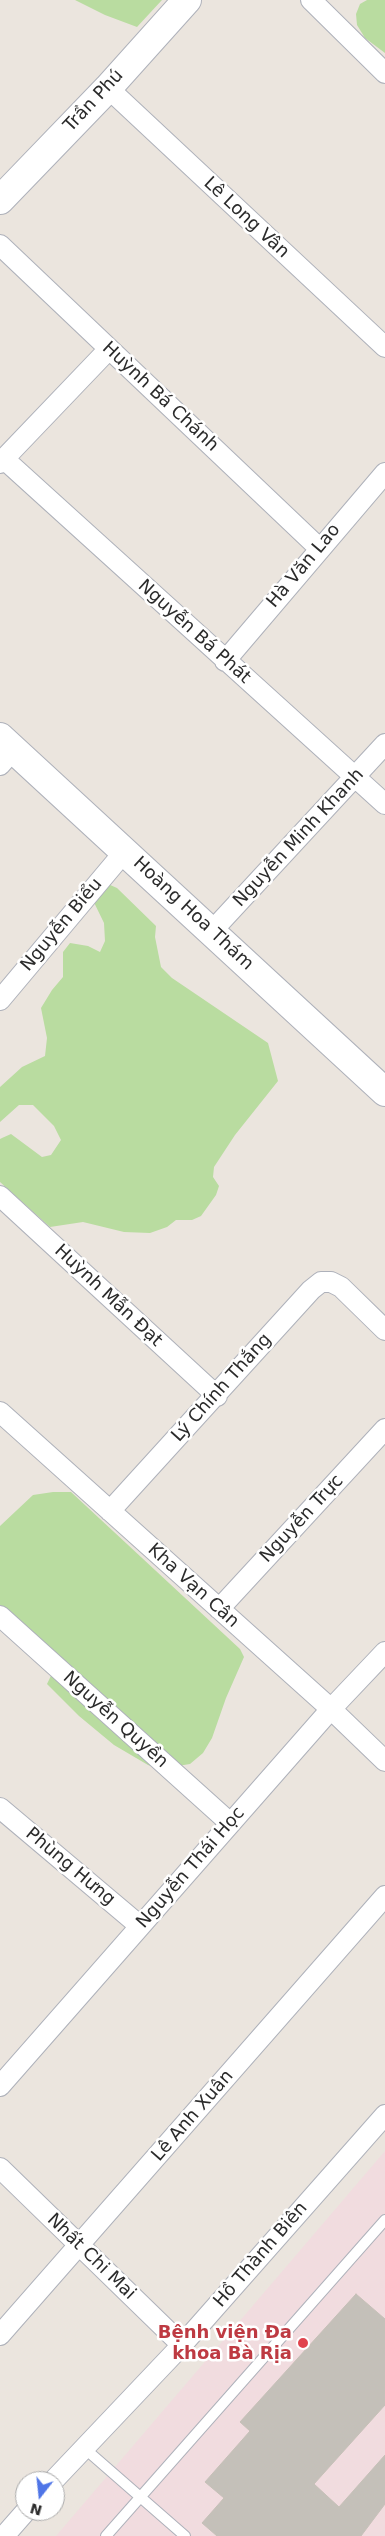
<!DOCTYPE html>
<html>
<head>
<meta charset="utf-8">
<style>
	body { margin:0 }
	#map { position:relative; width:385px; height:2536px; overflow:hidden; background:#ebe5de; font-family:"DejaVu Sans",sans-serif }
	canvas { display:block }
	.north { position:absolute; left:15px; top:2471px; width:50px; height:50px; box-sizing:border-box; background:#fff; border:1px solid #aaa; border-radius:50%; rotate:196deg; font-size:14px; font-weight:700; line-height:20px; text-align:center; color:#2b2b2b }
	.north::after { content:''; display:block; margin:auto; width:18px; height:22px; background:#4f75e7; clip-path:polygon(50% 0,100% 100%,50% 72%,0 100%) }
</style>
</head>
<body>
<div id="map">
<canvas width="385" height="2536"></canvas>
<div class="north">N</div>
</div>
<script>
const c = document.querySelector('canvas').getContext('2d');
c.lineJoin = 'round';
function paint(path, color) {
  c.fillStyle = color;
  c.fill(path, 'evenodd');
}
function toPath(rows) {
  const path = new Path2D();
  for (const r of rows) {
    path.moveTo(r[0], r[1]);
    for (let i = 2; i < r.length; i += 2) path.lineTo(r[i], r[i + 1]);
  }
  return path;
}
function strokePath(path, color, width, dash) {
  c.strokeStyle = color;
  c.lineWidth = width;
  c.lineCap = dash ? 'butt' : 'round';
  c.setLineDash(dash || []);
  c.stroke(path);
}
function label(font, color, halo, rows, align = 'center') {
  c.font = font + ' "DejaVu Sans",sans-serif';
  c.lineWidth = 5;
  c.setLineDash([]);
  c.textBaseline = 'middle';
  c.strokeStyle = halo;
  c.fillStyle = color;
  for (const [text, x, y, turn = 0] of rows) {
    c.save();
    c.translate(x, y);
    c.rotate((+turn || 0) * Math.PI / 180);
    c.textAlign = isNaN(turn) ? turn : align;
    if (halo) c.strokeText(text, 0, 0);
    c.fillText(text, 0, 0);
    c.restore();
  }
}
paint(toPath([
	[385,2151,385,2536,56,2536]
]), '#f1dcdf');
paint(toPath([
	[75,0,162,0,137,27,105,15],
	[367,0,385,0,385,53,365,38,357,25,356,14,360,4],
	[92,877,117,888,156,926,155,937,161,967,172,978,268,1043,278,1081,235,1135,214,1167,213,1177,219,1186,216,1195,201,1216,192,1220,176,1220,167,1227,150,1233,124,1232,83,1222,50,1227,0,1182,0,1139,2,1138,11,1134,42,1157,51,1155,61,1140,54,1126,33,1105,19,1105,0,1122,0,1087,22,1067,45,1056,47,1038,41,1008,52,990,63,977,63,952,70,943,88,946,100,952,105,941,104,923,87,888],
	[53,1492,71,1492,240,1649,244,1657,226,1698,212,1738,203,1753,190,1764,159,1769,148,1765,114,1745,79,1716,47,1684,60,1657,0,1605,0,1526,33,1495]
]), '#b9dca0');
const building = toPath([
	[356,2294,385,2319,385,2405,314,2484,339,2507,385,2455,385,2504,361,2536,217,2536,202,2523,224,2498,205,2482,250,2431,240,2422,356,2294]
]);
paint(building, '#c4c0b9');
strokePath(building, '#c6c0b8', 1);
const lane = toPath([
	[83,2447,185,2536],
	[106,2536,385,2220]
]);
const street = toPath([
	[311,0,385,73],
	[108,88,385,347],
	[0,245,319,548],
	[4,459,385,804],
	[0,463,109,349],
	[225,661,385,473],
	[0,765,14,749],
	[212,931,385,744],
	[0,1000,125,851],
	[0,1196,217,1396],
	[0,1412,331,1709,385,1761],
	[110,1511,311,1290,321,1282,331,1282,341,1287,385,1330],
	[219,1609,385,1429],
	[0,1616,230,1823],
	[0,1808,140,1926],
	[0,2086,331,1709,385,1652],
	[0,2168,182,2345],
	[0,2335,385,1896],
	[53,2481,182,2345,385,2115],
	[4,2536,26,2511]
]);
const secondary = toPath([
	[0,200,108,88,187,0],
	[0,737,385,1092]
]);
strokePath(lane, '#aeb1ba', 12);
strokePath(street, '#aeb1ba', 22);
strokePath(secondary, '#aeb1ba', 30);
strokePath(lane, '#fff', 10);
strokePath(street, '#fff', 20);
strokePath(secondary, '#fff', 28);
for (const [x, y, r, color] of [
	[303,2343,6,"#e0444e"]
]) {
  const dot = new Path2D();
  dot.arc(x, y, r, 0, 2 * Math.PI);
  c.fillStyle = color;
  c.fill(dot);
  strokePath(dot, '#fff', 2);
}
label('18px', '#2b2b2b', '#fff', [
	["Trần Phú",94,101,-47],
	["Lê Long Vân",246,218,43],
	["Huỳnh Bá Chánh",160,397,43],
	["Hà Văn Lao",304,566,-50],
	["Nguyễn Bá Phát",194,632,42],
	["Nguyễn Minh Khanh",299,838,-47],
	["Hoàng Hoa Thám",193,914,43],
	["Nguyễn Biểu",62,925,-50],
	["Huỳnh Mẫn Đạt",108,1296,43],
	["Lý Chính Thắng",222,1388,-48],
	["Nguyễn Trực",302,1519,-47],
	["Kha Vạn Cân",193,1586,42],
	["Nguyễn Quyền",115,1720,42],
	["Phùng Hưng",70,1867,40],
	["Nguyễn Thái Học",191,1868,-49],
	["Lê Anh Xuân",193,2116,-49],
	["Hồ Thành Biên",261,2255,-49],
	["Nhất Chi Mai",91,2257,44]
]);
label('bold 18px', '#be3a42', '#fff', [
	["Bệnh viện Đa",292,2333],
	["khoa Bà Rịa",292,2354]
], 'right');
</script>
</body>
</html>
